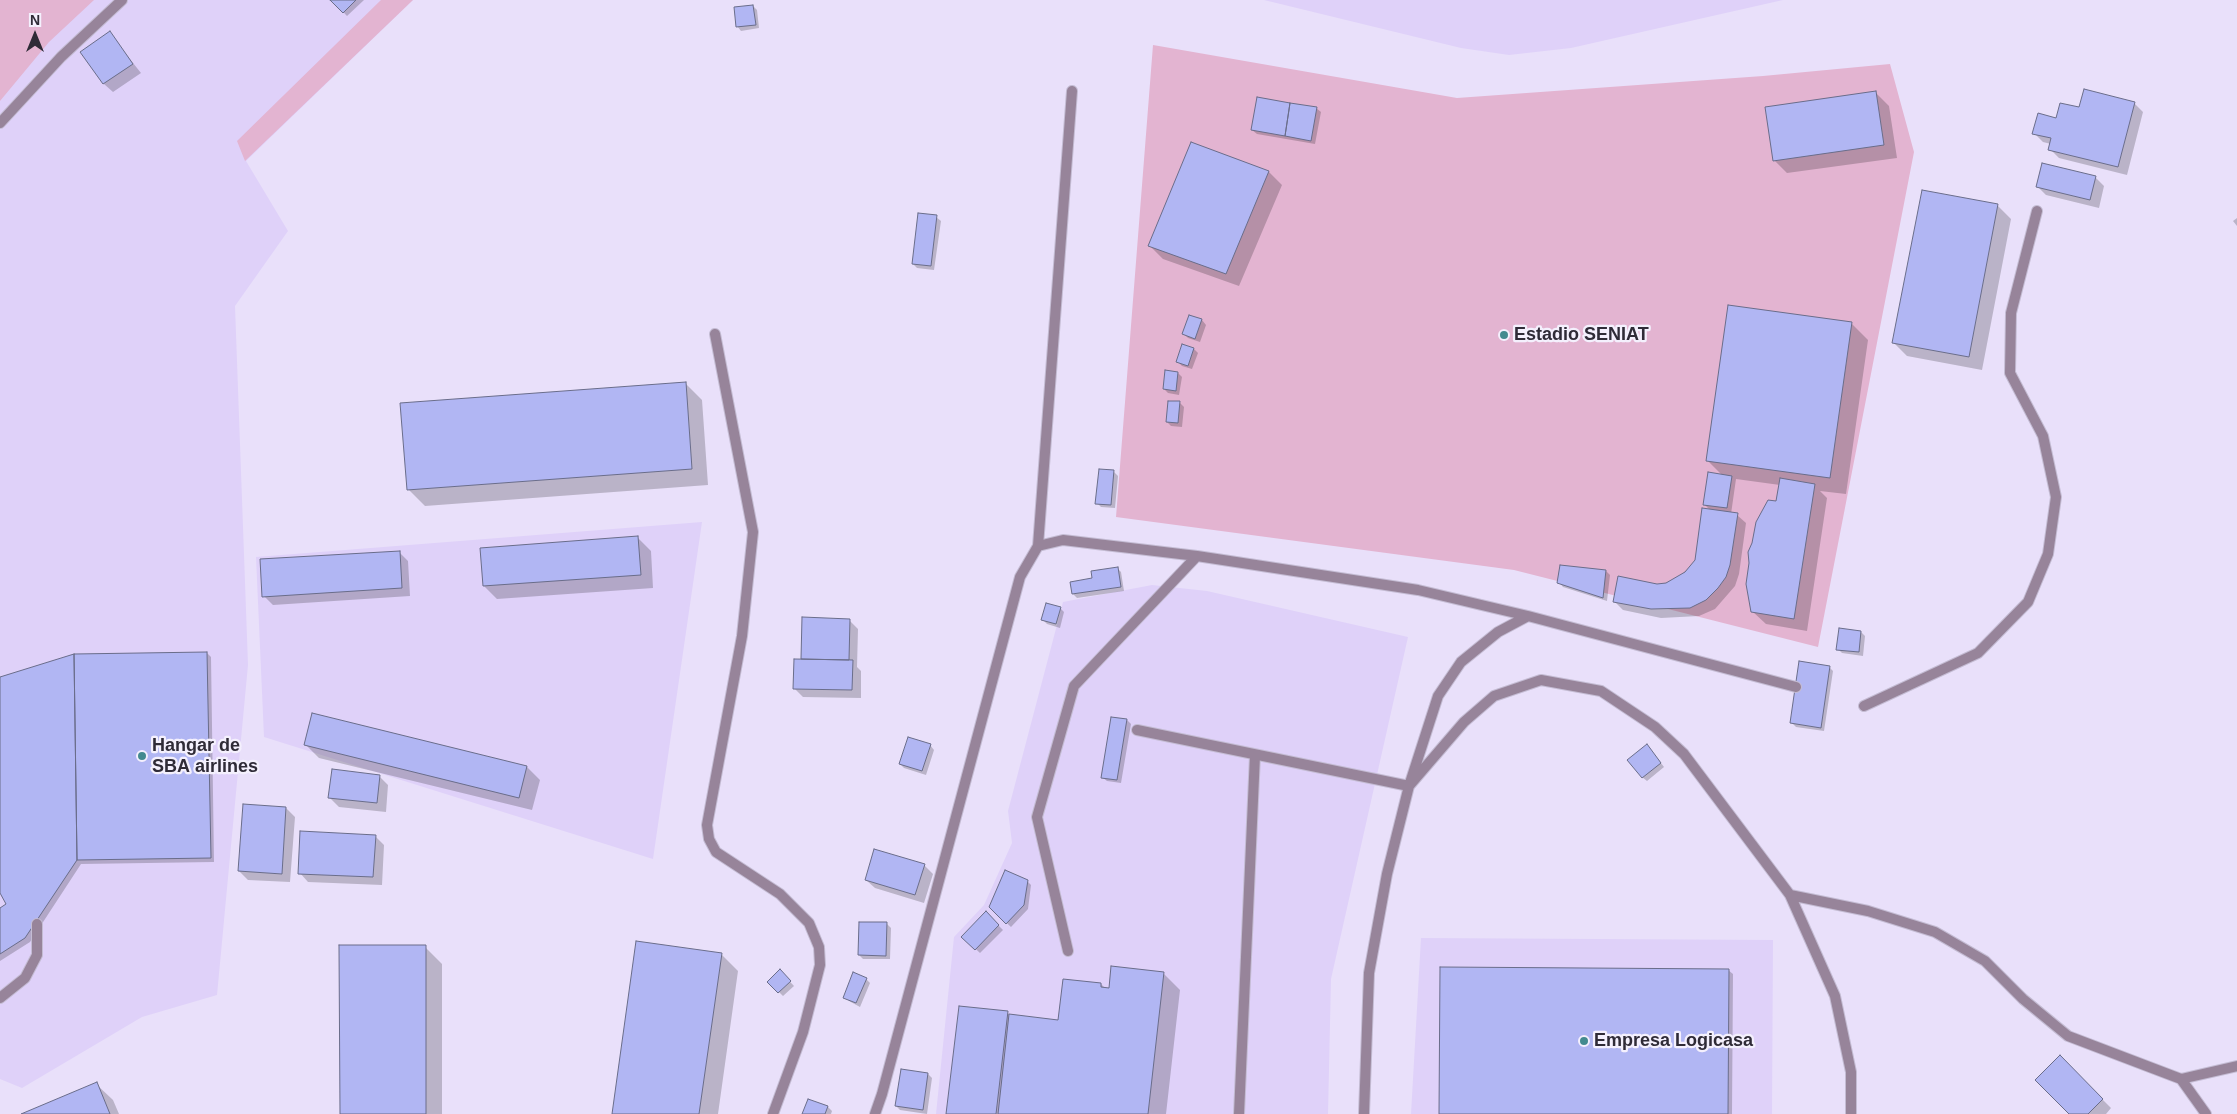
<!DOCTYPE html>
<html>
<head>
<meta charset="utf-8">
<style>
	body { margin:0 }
	#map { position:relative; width:2237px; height:1114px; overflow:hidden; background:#e9e0fa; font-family:Helvetica,sans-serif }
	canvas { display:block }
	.north { position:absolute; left:10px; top:10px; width:50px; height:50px; -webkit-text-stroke:4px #f4f0fd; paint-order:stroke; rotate:0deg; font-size:14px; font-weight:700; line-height:20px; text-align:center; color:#2f2b37 }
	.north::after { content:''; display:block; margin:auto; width:18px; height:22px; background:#2f2b37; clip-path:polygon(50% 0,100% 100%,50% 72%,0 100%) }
</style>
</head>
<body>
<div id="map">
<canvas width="2237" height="1114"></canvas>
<div class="north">N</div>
</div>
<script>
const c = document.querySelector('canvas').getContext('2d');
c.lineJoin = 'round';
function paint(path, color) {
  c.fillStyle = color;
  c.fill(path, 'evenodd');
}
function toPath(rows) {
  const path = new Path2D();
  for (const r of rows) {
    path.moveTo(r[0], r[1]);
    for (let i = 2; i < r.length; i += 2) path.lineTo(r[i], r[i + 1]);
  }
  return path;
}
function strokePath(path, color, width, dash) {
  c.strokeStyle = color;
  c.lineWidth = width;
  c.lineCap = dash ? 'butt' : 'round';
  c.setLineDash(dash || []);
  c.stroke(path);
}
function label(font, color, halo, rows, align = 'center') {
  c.font = font + ' Helvetica,sans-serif';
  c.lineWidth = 4.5;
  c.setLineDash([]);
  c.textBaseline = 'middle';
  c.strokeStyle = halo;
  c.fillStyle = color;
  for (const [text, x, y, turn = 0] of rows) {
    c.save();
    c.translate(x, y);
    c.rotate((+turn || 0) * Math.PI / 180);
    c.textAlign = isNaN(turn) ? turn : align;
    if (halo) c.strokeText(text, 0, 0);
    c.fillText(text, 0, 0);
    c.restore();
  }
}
paint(toPath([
	[0,0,413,0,246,161,288,231,235,306,248,665,217,995,142,1017,22,1088,0,1079],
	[1264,0,1783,0,1571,48,1509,55,1461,48],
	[702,522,653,859,264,737,256,557],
	[1152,585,1207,591,1408,637,1331,979,1328,1114,936,1114,954,937,984,905,1012,843,1008,811,1063,602],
	[1421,938,1773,940,1772,1114,1411,1114]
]), '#dfd1f9');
paint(toPath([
	[0,0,94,0,49,42,0,101],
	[381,0,413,0,245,161,237,141],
	[1153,45,1457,98,1763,76,1890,64,1914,152,1818,647,1514,570,1116,517]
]), '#e3b4d1');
paint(toPath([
	[332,0,364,0,347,16],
	[753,6,757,10,759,28,741,31,737,26],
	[109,33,141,73,113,92,104,84,82,52],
	[1876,93,1889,106,1897,158,1787,173,1774,160],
	[2134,103,2143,112,2127,175,2059,158,2050,149,2051,144,2043,142,2034,133,2080,109],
	[1316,108,1321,112,1315,144,1257,134,1252,130],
	[1192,144,1269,172,1282,185,1239,286,1163,259,1150,246],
	[2095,177,2104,186,2099,208,2046,195,2037,186],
	[1923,191,1998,206,2011,219,1982,370,1907,356,1893,342],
	[936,217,941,221,934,270,917,268,913,264],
	[2237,218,2237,226,2233,221],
	[1190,316,1202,320,1206,325,1200,342,1188,338,1184,334],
	[1851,323,1868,340,1846,494,1820,491,1827,498,1807,631,1766,624,1752,611,1780,485,1736,479,1731,514,1737,515,1746,523,1739,574,1735,586,1715,609,1699,616,1661,618,1623,610,1614,601,1677,579,1696,561,1711,511,1704,504,1722,475,1708,461],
	[1183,346,1194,349,1198,353,1192,369,1182,366,1178,362],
	[1178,373,1182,377,1179,395,1168,393,1164,389],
	[685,383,702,400,708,485,425,506,408,489],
	[1180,403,1184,407,1182,427,1171,426,1167,422],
	[1114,472,1118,476,1115,508,1101,507,1097,503],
	[638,538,651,551,653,588,497,599,484,586],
	[399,552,408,561,410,596,273,605,264,596],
	[1117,568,1121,572,1124,591,1077,598,1073,594],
	[1606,571,1610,575,1607,601,1563,587,1559,582],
	[1060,608,1064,612,1060,628,1047,624,1043,620],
	[803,619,849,620,858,629,857,667,861,671,861,698,803,697,794,688,802,661],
	[1861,632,1865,636,1863,656,1842,653,1838,649],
	[207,653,211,657,214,862,81,864,30,942,0,961,0,909,8,904,0,890,0,679],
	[1829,667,1833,671,1824,731,1796,727,1792,723],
	[1127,720,1131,724,1121,783,1107,781,1102,777],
	[306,745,527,767,540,780,532,810,319,758],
	[930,745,934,750,926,775,904,768,900,764],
	[1651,750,1664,767,1647,781,1642,777],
	[379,776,388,785,386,812,339,807,330,798],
	[286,808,295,817,290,882,248,880,239,871],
	[375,836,384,845,382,885,308,882,300,873],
	[924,865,933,874,924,903,875,888,866,880],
	[1027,881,1031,885,1028,909,1011,927,990,907],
	[986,913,1003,930,980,953,963,937],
	[860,923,887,924,891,928,890,959,863,959,859,955],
	[425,947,442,964,442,1114,341,1114],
	[721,954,738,971,718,1114,613,1114],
	[1728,970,1733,974,1732,1114,1441,1114],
	[780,971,794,986,783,996,769,982],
	[1163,973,1180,990,1166,1114,948,1114,1007,1012,1011,1016,1059,1021,1101,984,1106,989],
	[866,979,870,983,860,1007,849,1001,845,997],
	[2060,1057,2111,1108,2106,1114,2071,1114],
	[928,1074,932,1078,927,1114,900,1110,896,1106],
	[96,1084,113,1100,119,1114,24,1114],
	[809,1100,828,1107,832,1111,831,1114,803,1114]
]), '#0003');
const building = toPath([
	[330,0,356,0,343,13,330,0],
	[753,5,756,25,736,27,734,7,753,5],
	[110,31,133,64,103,84,80,52,110,31],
	[2084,89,2135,102,2118,167,2048,150,2051,138,2032,134,2038,113,2056,118,2060,103,2079,107,2084,89],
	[1876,91,1884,145,1773,161,1765,107,1876,91],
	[1257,97,1290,103,1285,136,1251,130,1257,97],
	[1290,103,1317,107,1311,141,1285,136,1290,103],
	[1191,142,1269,171,1226,274,1148,246,1191,142],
	[2042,163,2096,176,2090,200,2036,187,2042,163],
	[1922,190,1998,204,1969,357,1892,343,1922,190],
	[918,213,937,215,931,266,912,264,918,213],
	[1728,305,1852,322,1830,478,1706,461,1728,305],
	[1189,315,1202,319,1195,339,1182,334,1189,315],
	[1182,344,1194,348,1188,366,1176,362,1182,344],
	[1165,370,1178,372,1176,391,1163,389,1165,370],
	[686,382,692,469,407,490,400,403,686,382],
	[1168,401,1180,401,1178,423,1166,422,1168,401],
	[1099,469,1114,470,1111,505,1095,504,1099,469],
	[1708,472,1732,476,1727,508,1703,505,1708,472],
	[1780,478,1815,484,1794,619,1751,612,1746,584,1749,563,1748,552,1752,543,1756,522,1768,500,1776,501,1780,478],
	[1702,508,1738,513,1730,565,1726,577,1718,588,1706,600,1690,608,1651,609,1613,602,1618,576,1657,584,1666,583,1685,572,1695,560,1702,508],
	[638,536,641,575,483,586,480,548,638,536],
	[400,551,402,588,262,597,260,559,400,551],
	[1560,565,1606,570,1603,598,1557,583,1560,565],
	[1118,567,1121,587,1072,594,1070,582,1092,578,1091,571,1118,567],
	[1046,603,1061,607,1056,624,1041,620,1046,603],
	[802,617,850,619,849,660,801,659,802,617],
	[1839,628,1861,631,1859,652,1836,650,1839,628],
	[207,652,211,858,77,860,74,654,207,652],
	[74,654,77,860,25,938,0,954,0,908,6,904,0,893,0,677,74,654],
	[794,659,853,660,852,690,793,689,794,659],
	[1799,661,1830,666,1821,728,1790,723,1799,661],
	[312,713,527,766,519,798,304,745,312,713],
	[1111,717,1127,719,1117,780,1101,778,1111,717],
	[908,737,931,744,922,771,899,764,908,737],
	[1647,744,1661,763,1642,778,1627,760,1647,744],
	[332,769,380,775,377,803,328,798,332,769],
	[243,804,286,807,282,874,238,871,243,804],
	[300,831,376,835,373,877,298,874,300,831],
	[874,849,925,864,915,895,865,880,874,849],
	[1005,870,1028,880,1024,905,1006,924,989,907,1005,870],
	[986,911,999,925,975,950,961,937,986,911],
	[859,922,887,922,886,956,858,955,859,922],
	[636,941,722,953,699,1114,612,1114,636,941],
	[339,945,426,945,426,1114,340,1114,339,945],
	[1111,966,1164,972,1148,1114,998,1114,1009,1014,1058,1020,1063,979,1101,983,1101,987,1109,988,1111,966],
	[1440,967,1729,969,1728,1114,1439,1114,1440,967],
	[780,969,791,981,778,993,767,982,780,969],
	[853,972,867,978,856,1003,843,998,853,972],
	[959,1006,1008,1011,996,1114,946,1114,959,1006],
	[2060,1055,2103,1099,2088,1114,2069,1114,2035,1080,2060,1055],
	[901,1069,928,1073,923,1110,895,1106,901,1069],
	[97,1082,110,1114,21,1114,97,1082],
	[808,1099,828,1106,825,1114,802,1114,808,1099]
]);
paint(building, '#b1b6f3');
strokePath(building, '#6a6d8a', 1);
const service = toPath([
	[0,123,61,57,122,0],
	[715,334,753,532,742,636,707,825,709,839,716,852,780,894,809,923,819,947,820,965,803,1032,773,1114],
	[1038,546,1072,91],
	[1864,706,1978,653,2028,602,2048,554,2056,497,2043,436,2010,373,2011,313,2037,211],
	[1137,730,1409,786,1464,722,1494,696,1541,680,1601,691,1655,727,1684,754,1790,895,1868,911,1935,932,1985,961,2023,999,2068,1036,2181,1079,2237,1066],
	[1790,895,1835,996,1851,1072,1851,1114],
	[1068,951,1037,817,1074,686,1197,556],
	[0,998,25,978,37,955,37,924],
	[2181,1079,2206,1114],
	[875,1114,882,1094,1020,577,1038,546,1063,540,1197,556,1418,590,1528,616],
	[1239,1114,1255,755],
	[1364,1114,1369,973,1387,874,1409,786,1438,696,1461,662,1498,632,1528,616,1796,687]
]);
strokePath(service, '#c4bcd3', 12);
strokePath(service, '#97849a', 10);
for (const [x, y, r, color] of [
	[1504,335,5,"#438a8f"],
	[142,756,5,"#438a8f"],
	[1584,1041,5,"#438a8f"]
]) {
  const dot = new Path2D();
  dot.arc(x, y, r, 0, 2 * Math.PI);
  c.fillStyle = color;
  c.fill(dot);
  strokePath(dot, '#f4f0fd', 2);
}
label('bold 18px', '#2f2b37', '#f4f0fd', [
	["Estadio SENIAT",1514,335],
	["Hangar de",152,746],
	["SBA airlines",152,767],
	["Empresa Logicasa",1594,1041]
], 'left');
</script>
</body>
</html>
